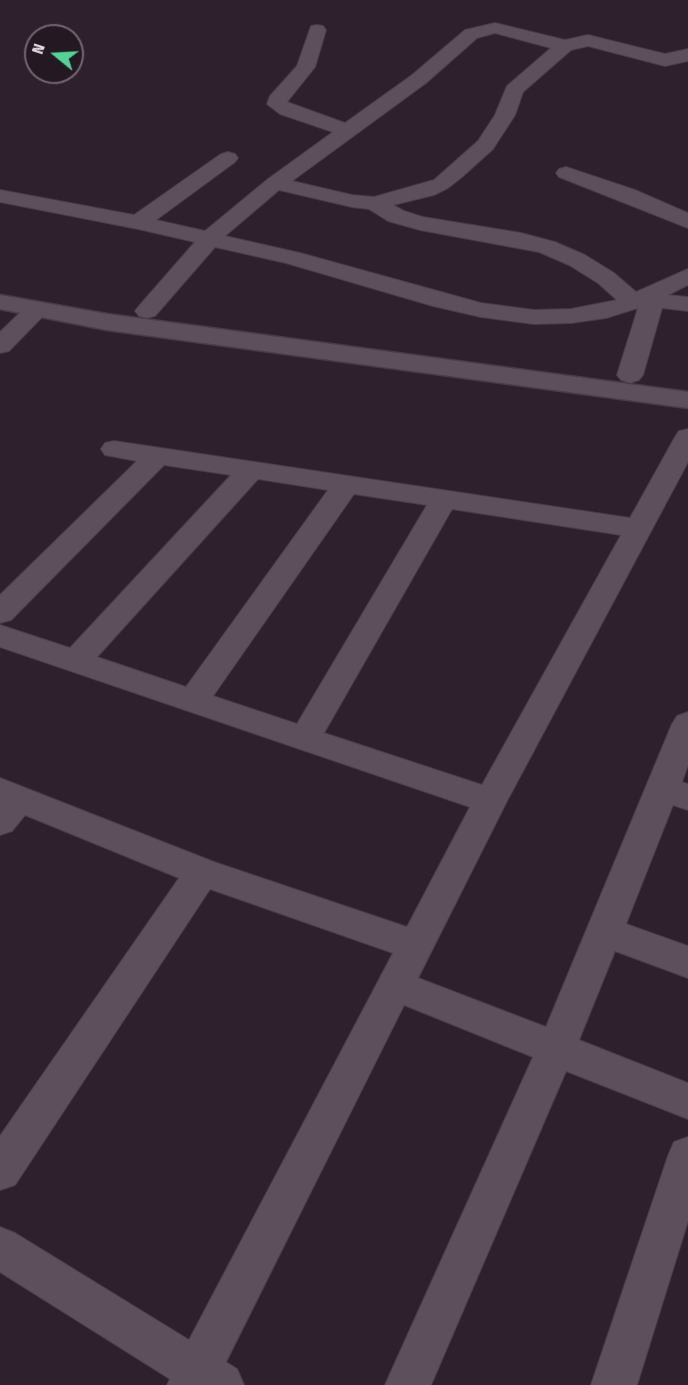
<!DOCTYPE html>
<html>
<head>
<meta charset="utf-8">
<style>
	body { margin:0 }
	#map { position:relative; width:688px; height:1385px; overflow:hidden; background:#2e212d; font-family:"Fira Sans Condensed",sans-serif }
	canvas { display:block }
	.north { position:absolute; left:24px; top:24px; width:60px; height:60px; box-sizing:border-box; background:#241823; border:2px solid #726771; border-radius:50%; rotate:288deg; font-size:16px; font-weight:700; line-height:24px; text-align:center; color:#e6dee6 }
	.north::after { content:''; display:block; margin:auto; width:21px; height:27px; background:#54d396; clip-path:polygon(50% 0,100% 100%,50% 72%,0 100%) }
</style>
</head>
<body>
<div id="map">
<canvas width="688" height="1385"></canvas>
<div class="north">N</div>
</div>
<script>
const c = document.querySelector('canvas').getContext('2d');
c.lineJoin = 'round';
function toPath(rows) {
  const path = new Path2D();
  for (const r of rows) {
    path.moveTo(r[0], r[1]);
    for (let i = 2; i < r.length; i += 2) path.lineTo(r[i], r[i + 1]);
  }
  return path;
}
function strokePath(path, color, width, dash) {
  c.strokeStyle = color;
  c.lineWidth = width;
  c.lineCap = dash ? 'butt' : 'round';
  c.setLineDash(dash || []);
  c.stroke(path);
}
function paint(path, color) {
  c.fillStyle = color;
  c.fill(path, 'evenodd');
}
const minor = toPath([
	[495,23,565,40,588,35,665,54,688,49,688,61,665,66,588,46,571,50,523,92,515,115,493,149,462,177,448,188,434,195,393,205,404,211,423,217,521,233,555,242,585,255,614,273,636,292,688,269,688,285,668,295,688,297,688,311,662,308,643,375,639,380,630,383,621,380,617,375,638,308,606,318,571,323,534,324,481,317,433,306,286,263,215,247,155,316,147,318,139,316,135,311,139,306,195,242,138,229,0,202,0,190,134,215,221,154,228,152,235,154,238,158,235,162,156,220,205,231,268,179,333,132,280,114,267,104,270,96,297,66,311,26,317,25,323,26,326,30,315,67,287,102,345,123,412,75,465,30,495,23],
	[495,33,551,48,507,86,495,115,478,141,434,180,374,197,352,195,292,181,426,83,477,38,495,33],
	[279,190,352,207,369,209,388,221,420,230,539,252,569,265,598,283,617,300,571,309,534,310,481,303,300,253,225,236,279,190],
	[566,167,635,190,688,213,688,228,559,177,556,173,559,169,566,167],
	[37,302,45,304,49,309,45,314,9,351,0,353,0,332,29,304,37,302],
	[688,429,688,462,507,801,418,978,546,1027,672,724,677,716,688,712,688,765,682,782,688,784,688,810,673,805,626,924,688,946,688,978,615,951,579,1040,688,1083,688,1119,566,1071,431,1385,385,1385,533,1057,404,1005,226,1362,237,1369,244,1385,167,1385,170,1379,0,1272,0,1227,15,1233,189,1340,393,953,210,889,15,1185,0,1190,0,1136,179,878,25,815,12,831,0,835,0,778,214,862,407,927,470,807,0,647,0,625,70,648,231,475,164,465,11,620,0,623,0,595,137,461,105,455,101,449,105,443,114,441,630,518,675,437,679,431,688,429],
	[258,479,328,490,186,687,97,657,258,479],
	[354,494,427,505,297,724,213,696,354,494],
	[452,509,621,535,482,785,324,733,452,509],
	[688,1137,688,1221,637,1385,591,1385,668,1156,674,1142,688,1137]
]);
const tertiary = toPath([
	[0,295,107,314,688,392,688,408,107,330,0,309,0,295]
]);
strokePath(minor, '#483e47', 2);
strokePath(tertiary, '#483e47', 3);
paint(minor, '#5d4f5c');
paint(tertiary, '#5d4f5c');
</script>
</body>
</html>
